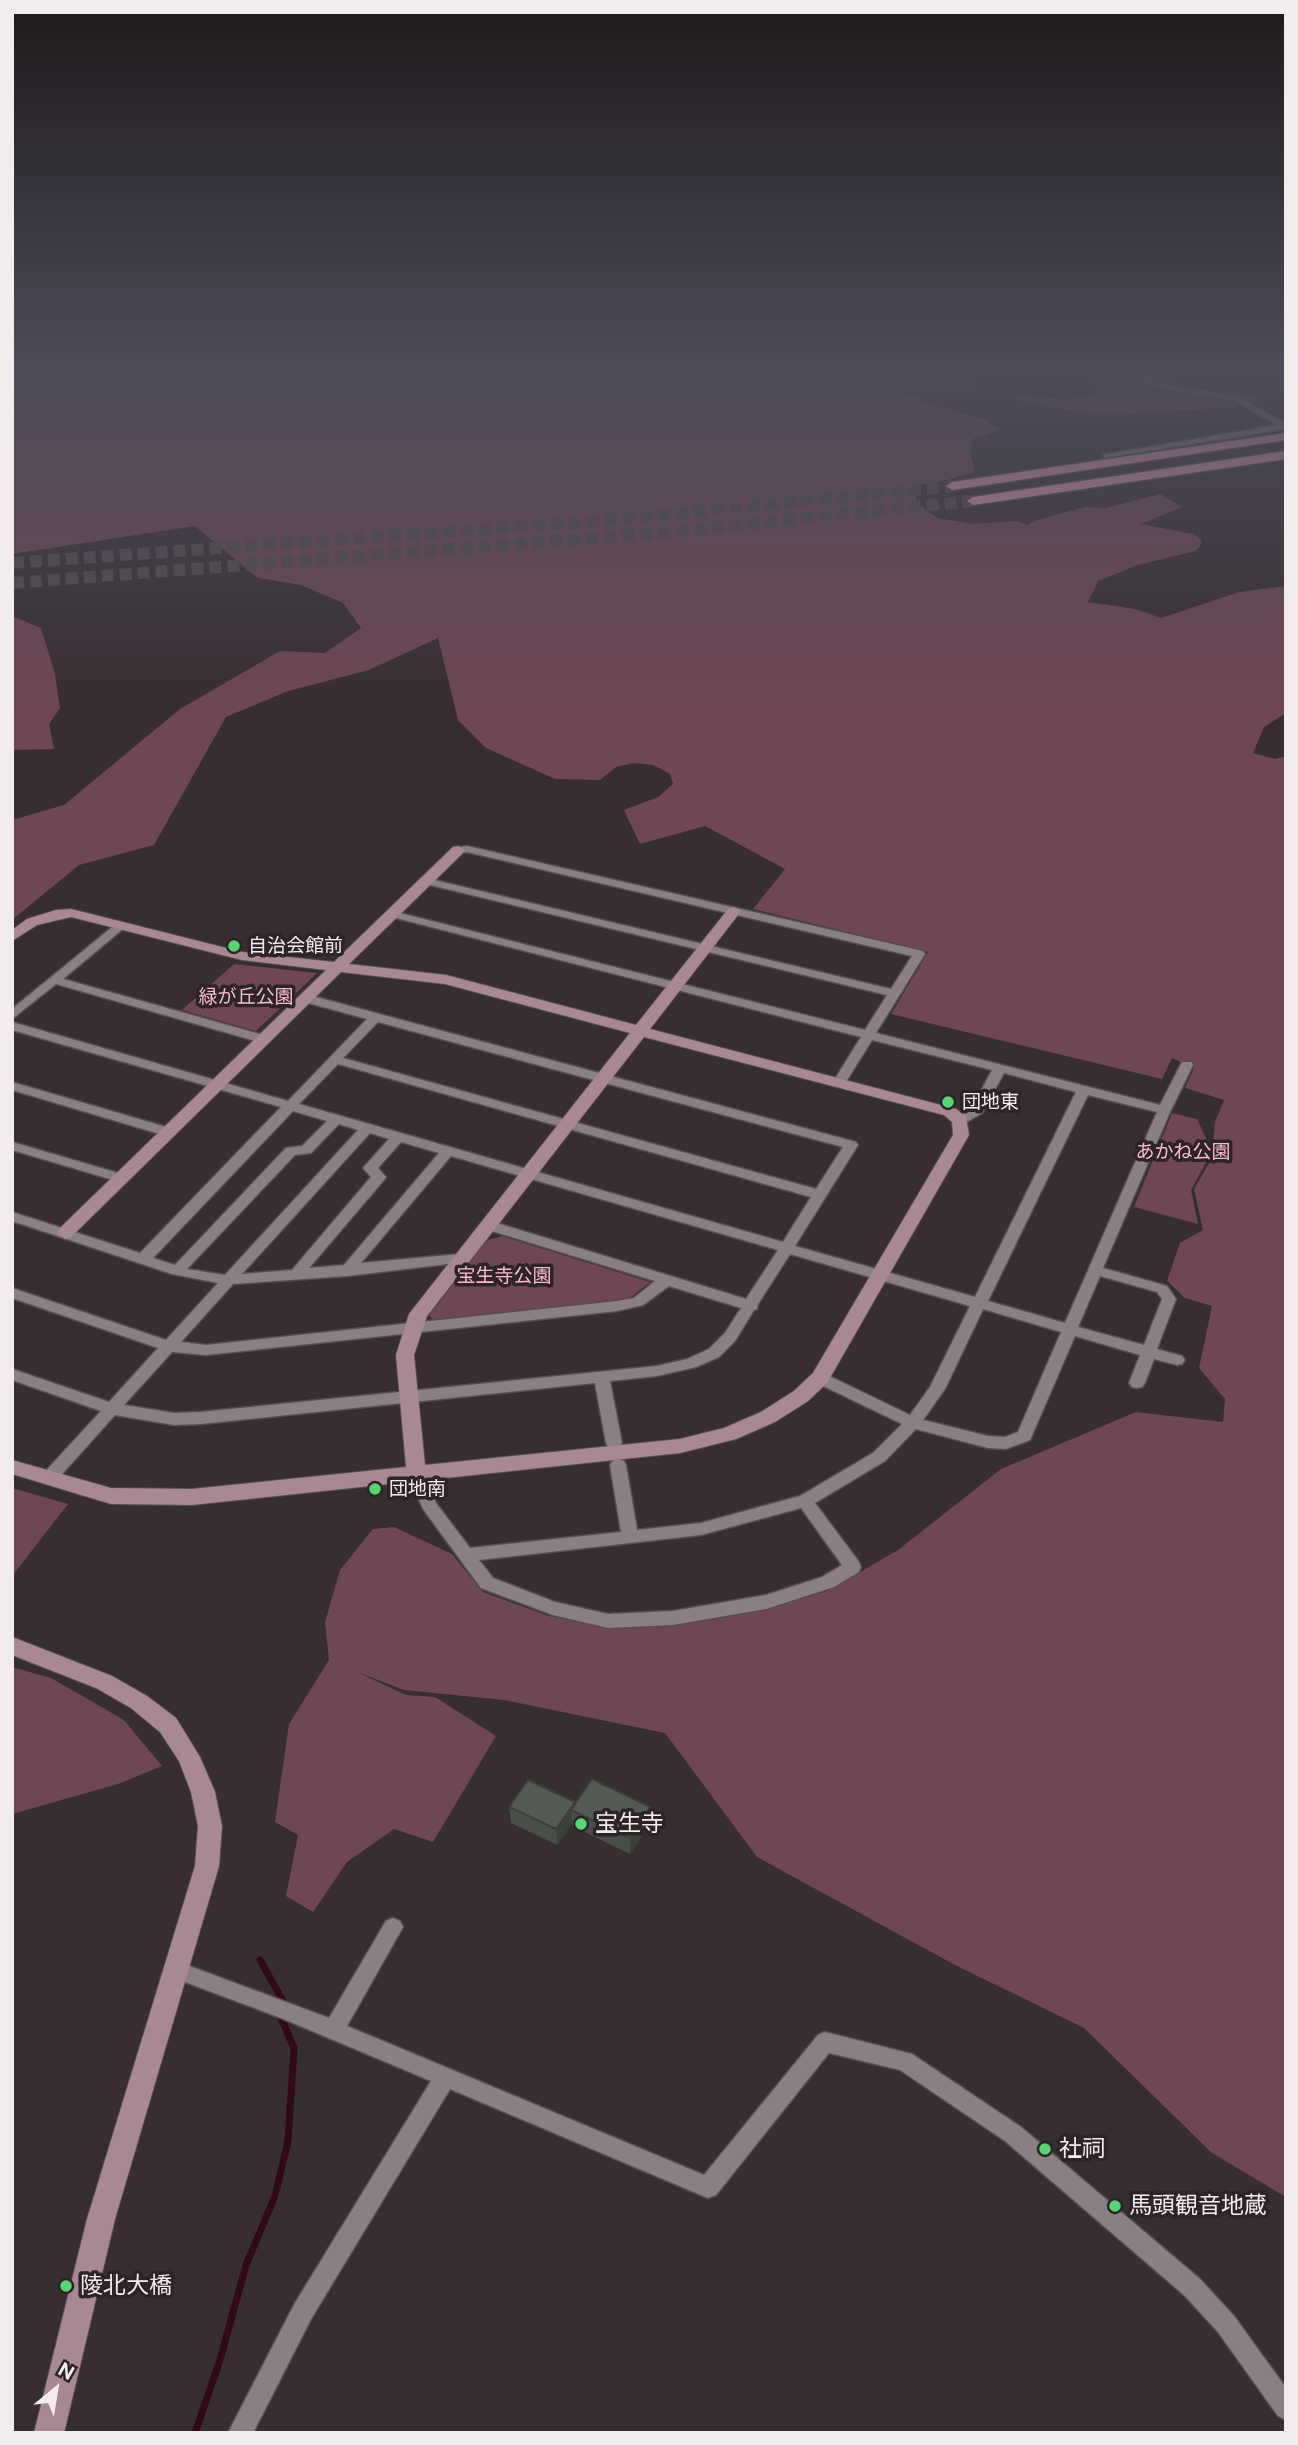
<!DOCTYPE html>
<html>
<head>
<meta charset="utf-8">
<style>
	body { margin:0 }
	#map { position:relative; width:1298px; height:2445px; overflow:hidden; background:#372e31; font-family:"Public Sans",sans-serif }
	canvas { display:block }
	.frame { position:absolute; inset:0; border:14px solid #f2ecee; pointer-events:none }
	.north { position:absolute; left:21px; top:2354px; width:70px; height:70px; -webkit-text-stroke:5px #2d2427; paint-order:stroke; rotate:30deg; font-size:19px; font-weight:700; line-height:28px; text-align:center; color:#f2ecee }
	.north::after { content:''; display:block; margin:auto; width:24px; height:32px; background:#f2ecee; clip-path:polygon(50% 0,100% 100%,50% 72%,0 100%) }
</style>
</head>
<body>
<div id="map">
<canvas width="1298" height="2445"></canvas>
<div class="frame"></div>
<div class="north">N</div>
</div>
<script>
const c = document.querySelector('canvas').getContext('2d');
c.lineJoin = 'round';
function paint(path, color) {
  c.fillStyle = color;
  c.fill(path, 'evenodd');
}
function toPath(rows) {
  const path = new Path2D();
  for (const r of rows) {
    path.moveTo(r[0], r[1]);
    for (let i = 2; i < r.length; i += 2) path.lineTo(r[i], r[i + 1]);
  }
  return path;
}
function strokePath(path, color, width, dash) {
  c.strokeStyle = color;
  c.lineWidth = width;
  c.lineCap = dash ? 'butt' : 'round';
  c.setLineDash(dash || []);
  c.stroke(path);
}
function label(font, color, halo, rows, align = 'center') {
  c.font = font + ' "Public Sans","Noto Sans JP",sans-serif';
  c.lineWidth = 7;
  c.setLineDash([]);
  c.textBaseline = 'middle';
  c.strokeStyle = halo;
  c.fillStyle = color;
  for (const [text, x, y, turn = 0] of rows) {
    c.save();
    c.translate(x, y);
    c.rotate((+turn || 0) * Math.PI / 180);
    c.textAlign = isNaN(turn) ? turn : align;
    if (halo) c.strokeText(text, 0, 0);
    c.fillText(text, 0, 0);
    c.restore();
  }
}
paint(toPath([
	[12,369,975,369,978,370,969,375,977,390,889,391,922,397,923,402,985,419,999,430,973,439,970,452,975,471,948,480,913,485,917,503,937,518,973,524,1016,521,1028,525,1033,521,1085,507,1105,508,1160,494,1182,507,1141,524,1193,534,1201,539,1201,545,1195,551,1138,565,1098,581,1088,602,1135,609,1161,618,1239,592,1286,586,1286,713,1264,727,1253,753,1275,759,1286,756,1286,2197,1212,2153,1084,2028,955,1965,757,1857,665,1733,504,1700,404,1690,357,1672,406,1695,435,1697,496,1736,433,1842,394,1829,347,1862,313,1912,286,1896,298,1835,275,1822,289,1724,329,1660,325,1622,340,1570,373,1529,394,1527,452,1554,483,1592,549,1616,614,1628,666,1626,774,1607,827,1591,898,1550,1001,1469,1136,1412,1223,1422,1225,1399,1199,1368,1212,1306,1185,1298,1167,1281,1180,1243,1203,1230,1194,1189,1212,1158,1215,1122,1224,1100,1185,1088,1194,1068,1172,1058,1162,1079,891,1014,928,952,753,909,785,869,705,826,640,844,624,810,658,797,673,784,670,774,653,765,634,763,616,767,600,780,555,779,486,748,458,720,438,638,369,670,288,691,226,717,154,845,79,865,12,920,12,820,64,805,180,709,280,651,325,653,361,628,343,603,301,585,258,578,195,526,12,554],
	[1076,369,1126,369,1197,389,1226,389,1260,397,1258,401,1235,407,1117,415,1093,415,1009,399,1017,395,1068,399,1101,393],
	[12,616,41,628,55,674,60,708,49,724,54,749,12,750],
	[234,964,317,973,256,1031,182,1010],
	[1172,1113,1197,1119,1210,1147,1209,1157,1191,1190,1198,1224,1134,1207],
	[502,1236,650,1282,631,1297,612,1302,434,1321,429,1315,485,1241],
	[12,1488,68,1504,13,1575,12,1575],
	[12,1667,51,1678,124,1720,162,1766,118,1784,12,1814]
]), '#6e4654');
strokePath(toPath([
	[260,1960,283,2001,282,2005],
	[195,2433,220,2360,246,2265,275,2196,288,2141,294,2048,279,2013]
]), '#2f091a', 7);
strokePath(toPath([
	[12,563,636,518,952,486],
	[12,583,646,534,973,501]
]), '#534a4d', 12, [12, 6]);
const street = toPath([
	[1128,369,1136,369,1153,382,1239,397,1286,424,1286,429,1104,458,1104,454,1107,454,1277,425,1234,401,1148,386,1128,369],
	[467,846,923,951,925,954,876,1033,1160,1105,1182,1062,1192,1062,1193,1065,1171,1110,1103,1268,1167,1286,1176,1299,1157,1349,1182,1356,1185,1360,1182,1364,1177,1365,1154,1359,1145,1383,1142,1387,1137,1388,1132,1387,1129,1383,1140,1355,1075,1336,1030,1440,1006,1449,988,1448,916,1429,885,1461,815,1503,859,1562,861,1567,859,1572,834,1587,766,1609,673,1625,608,1628,553,1615,481,1588,423,1509,408,1473,410,1469,422,1469,436,1503,470,1548,621,1532,610,1465,612,1461,618,1459,624,1461,626,1465,637,1530,701,1523,800,1496,873,1453,902,1424,815,1382,812,1378,815,1374,825,1374,910,1415,930,1387,970,1306,790,1254,758,1304,757,1309,754,1310,735,1341,719,1357,696,1367,657,1376,610,1381,622,1443,620,1447,614,1449,608,1447,606,1443,595,1383,201,1424,174,1425,115,1415,54,1483,42,1483,40,1479,42,1475,101,1411,12,1380,12,1369,109,1402,158,1348,12,1298,12,1288,166,1340,218,1283,172,1274,12,1221,12,1212,140,1253,281,1107,12,1030,12,1022,288,1101,367,1019,301,1001,299,998,305,994,856,1142,858,1145,795,1246,975,1297,1076,1092,1004,1073,982,1113,965,1123,955,1123,953,1120,955,1117,972,1108,992,1070,872,1040,844,1085,834,1085,833,1082,861,1037,388,916,386,914,392,911,865,1030,887,995,426,884,420,881,426,878,891,989,912,956,467,852,458,853,452,850,454,848,467,846],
	[378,1022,843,1147,816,1189,343,1058,378,1022],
	[338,1064,811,1197,783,1242,299,1104,338,1064],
	[1088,1095,1157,1112,1065,1323,988,1301,1088,1095],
	[293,1111,327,1121,302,1146,286,1148,175,1265,153,1258,293,1111],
	[339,1124,358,1130,225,1275,187,1269,295,1155,311,1153,339,1124],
	[370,1133,389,1139,363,1168,371,1177,292,1270,242,1274,370,1133],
	[401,1142,439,1153,344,1265,309,1268,384,1180,386,1177,378,1168,401,1142],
	[451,1156,778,1250,746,1299,487,1220,480,1225,482,1228,655,1281,634,1298,617,1301,206,1345,181,1342,233,1284,347,1276,465,1262,467,1259,465,1256,460,1254,361,1263,451,1156],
	[1100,1276,1157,1292,1162,1299,1144,1345,1078,1327,1100,1276],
	[669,1286,741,1308,725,1333,709,1349,687,1359,657,1366,201,1412,174,1413,124,1405,172,1352,206,1355,617,1311,643,1305,669,1286],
	[983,1309,1061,1332,1018,1432,1005,1437,988,1436,923,1420,945,1389,983,1309],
	[801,1508,842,1565,822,1577,766,1595,673,1611,608,1614,555,1602,493,1578,479,1560,701,1535,801,1508],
	[120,923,124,924,124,928,63,979,267,1036,269,1039,267,1042,259,1042,56,984,12,1019,12,1009,116,924,120,923],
	[12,1082,173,1129,175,1132,168,1136,163,1135,12,1090,12,1082],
	[12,1142,125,1175,127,1178,120,1182,12,1150,12,1142],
	[393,1918,400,1921,403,1927,347,2026,704,2175,818,2035,825,2032,912,2054,1021,2127,1200,2279,1234,2316,1286,2388,1286,2420,1278,2416,1218,2332,1184,2295,1005,2141,900,2070,829,2053,716,2195,708,2198,450,2089,311,2319,253,2433,228,2433,295,2303,431,2081,281,2018,169,1976,166,1970,169,1964,176,1961,329,2018,386,1921,393,1918]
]);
const secondary = toPath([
	[458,846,465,850,463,853,349,964,446,975,636,1025,729,908,734,907,741,911,650,1029,956,1109,966,1116,969,1135,827,1383,808,1401,775,1422,736,1439,680,1453,192,1505,111,1504,12,1474,12,1460,111,1488,192,1489,406,1467,396,1355,409,1314,630,1033,445,984,341,972,71,1237,65,1239,56,1233,59,1229,326,970,242,960,71,917,37,925,12,941,12,930,27,919,56,910,71,909,242,952,334,962,453,847,458,846],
	[644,1037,944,1115,952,1122,953,1135,813,1373,794,1391,761,1412,724,1428,680,1439,425,1465,414,1355,427,1316,644,1037],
	[12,1637,112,1676,147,1696,176,1718,200,1757,215,1792,222,1826,219,1866,115,2219,64,2433,34,2433,87,2219,195,1866,198,1826,191,1792,179,1761,160,1732,131,1708,96,1688,12,1655,12,1637]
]);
const highway = toPath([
	[1286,433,1286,440,952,490,946,486,952,482,1286,433],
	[1286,451,1286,459,973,505,967,501,973,497,1286,451]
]);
strokePath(street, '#554e50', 3);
strokePath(secondary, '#554e50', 2);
strokePath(highway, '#554e50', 3);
paint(street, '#8a7f83');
paint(secondary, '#a78894');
paint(highway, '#ec9dba');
paint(toPath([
	[575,1802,575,1805,650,1823,630,1854,572,1826,572,1823,557,1845,511,1823,509,1807]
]), '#484e48');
paint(toPath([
	[575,1802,575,1812,571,1810,572,1823,557,1845,556,1829],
	[650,1807,650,1823,630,1854,630,1838]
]), '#3b403b');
const building = toPath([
	[592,1779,650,1807,630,1838,571,1810,592,1779],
	[528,1780,575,1802,556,1829,509,1807,528,1780]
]);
paint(building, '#545b54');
strokePath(building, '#3b403b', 2);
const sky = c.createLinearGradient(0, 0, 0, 711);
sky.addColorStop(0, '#1e191b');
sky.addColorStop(0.52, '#4d4c5a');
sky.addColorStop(1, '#4d4c5a00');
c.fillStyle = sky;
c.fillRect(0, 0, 1298, 711);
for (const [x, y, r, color] of [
	[234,946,7,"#56d671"],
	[948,1102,7,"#56d671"],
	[375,1489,7,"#56d671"],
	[581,1824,7,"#56d671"],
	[1045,2149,7,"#56d671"],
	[1115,2206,7,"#56d671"],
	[66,2286,7,"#56d671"]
]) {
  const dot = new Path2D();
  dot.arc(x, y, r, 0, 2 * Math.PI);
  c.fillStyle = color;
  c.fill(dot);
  strokePath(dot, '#2d2427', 2.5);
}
label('19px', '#f2ecee', '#2d2427', [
	["自治会館前",248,946],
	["団地東",962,1102],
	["団地南",389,1489]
], 'left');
label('19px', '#f9bbd1', '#2d2427', [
	["緑が丘公園",246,997],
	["あかね公園",1183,1152],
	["宝生寺公園",504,1276]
]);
label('23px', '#f2ecee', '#2d2427', [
	["宝生寺",595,1824],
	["社祠",1059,2149],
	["馬頭観音地蔵",1129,2206],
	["陵北大橋",80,2286]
], 'left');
</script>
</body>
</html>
